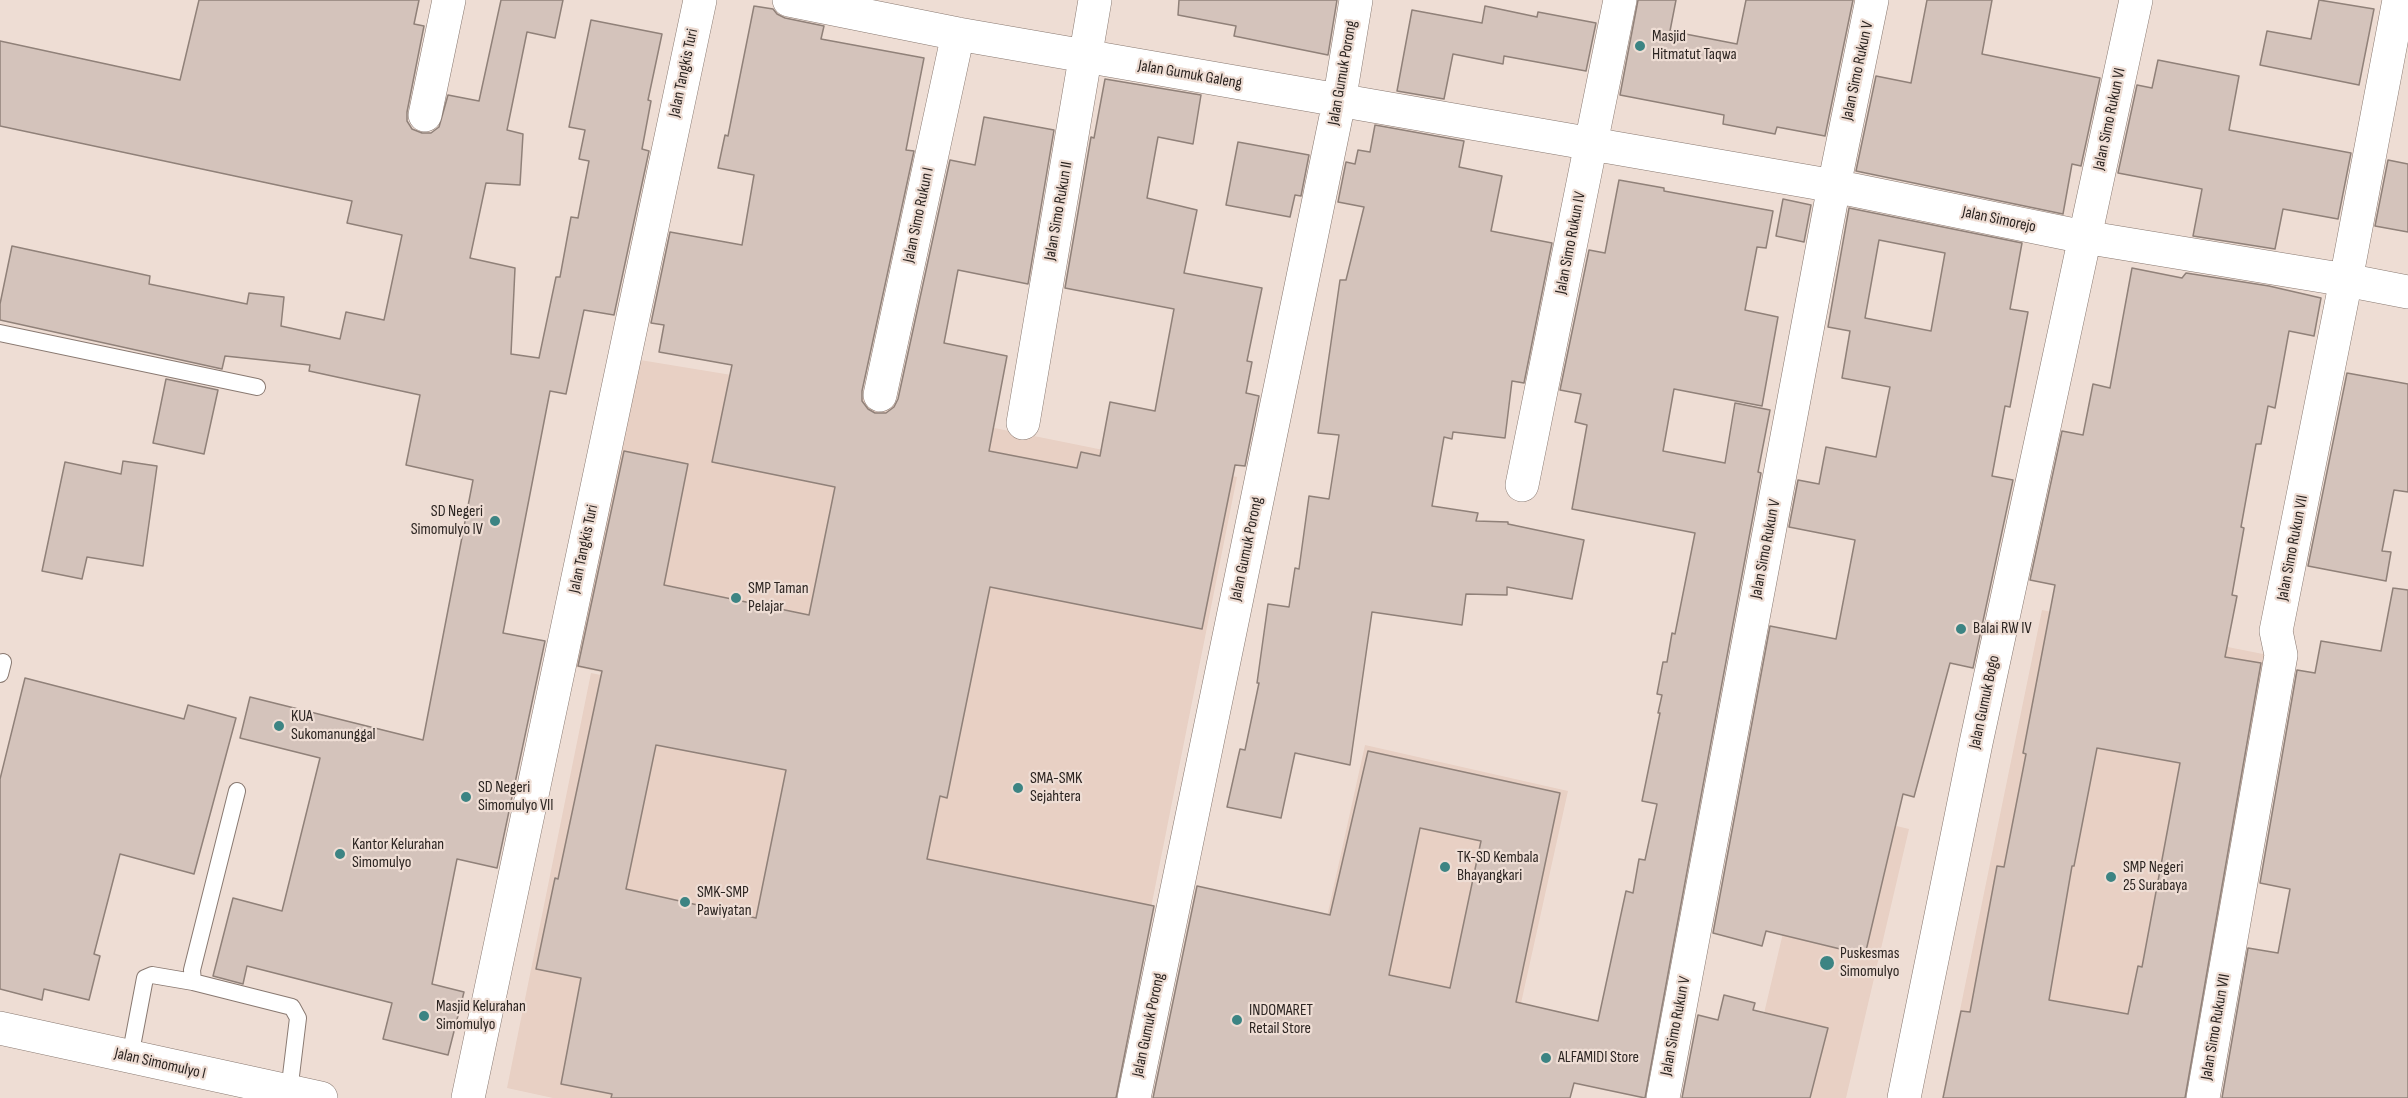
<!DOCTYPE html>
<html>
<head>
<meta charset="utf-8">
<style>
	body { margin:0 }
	canvas { display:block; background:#eeddd4 }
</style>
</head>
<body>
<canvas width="2408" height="1098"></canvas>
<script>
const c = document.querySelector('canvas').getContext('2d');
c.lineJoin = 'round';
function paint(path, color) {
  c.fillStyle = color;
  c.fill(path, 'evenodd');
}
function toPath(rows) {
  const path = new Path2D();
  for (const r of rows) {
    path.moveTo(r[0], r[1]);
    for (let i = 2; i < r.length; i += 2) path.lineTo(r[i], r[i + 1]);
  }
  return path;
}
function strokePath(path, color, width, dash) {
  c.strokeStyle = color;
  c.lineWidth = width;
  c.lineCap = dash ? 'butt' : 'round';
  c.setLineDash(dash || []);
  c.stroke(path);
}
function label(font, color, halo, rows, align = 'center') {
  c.font = font + ' "Sofia Sans Condensed",sans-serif';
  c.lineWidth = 4.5;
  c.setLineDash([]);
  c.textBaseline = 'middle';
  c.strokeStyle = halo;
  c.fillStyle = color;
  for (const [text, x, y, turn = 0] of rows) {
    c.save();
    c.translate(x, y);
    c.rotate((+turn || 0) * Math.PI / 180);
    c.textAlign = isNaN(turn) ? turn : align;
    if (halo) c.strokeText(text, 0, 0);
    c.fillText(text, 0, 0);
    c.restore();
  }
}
paint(toPath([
	[634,359,768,381,933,411,865,708,655,683,571,666],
	[935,416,1237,477,1113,1098,798,1098],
	[2042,610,2278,657,2192,1098,1942,1098],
	[591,673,664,688,863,716,784,1098,553,1098,507,1088],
	[1365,745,1568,791,1500,1098,1321,944],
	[1813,806,1909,829,1846,1098,1744,1098]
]), '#e8d0c4');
const building = toPath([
	[199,0,419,0,414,24,424,26,407,112,407,121,412,129,422,133,431,133,439,127,448,95,479,101,501,0,563,0,555,38,527,32,507,130,523,134,520,185,486,183,470,258,515,268,511,354,539,358,556,277,560,277,571,217,578,218,589,161,579,159,585,130,569,127,591,20,662,34,648,100,651,101,642,149,649,151,614,315,584,310,566,394,550,391,503,633,545,641,497,868,457,859,432,984,464,992,448,1055,383,1039,392,1003,247,966,243,984,213,976,233,898,282,911,320,758,240,738,250,697,423,740,473,480,406,465,420,395,309,371,310,365,225,356,222,369,0,320,0,304,12,246,150,276,149,284,247,304,249,293,284,297,281,326,340,339,346,312,384,320,402,235,347,223,352,201,0,126,0,41,180,80,199,0],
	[1179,0,1337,0,1328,55,1234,36,1236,26,1178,15,1179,0],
	[1638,0,1676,0,1670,31,1737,44,1746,0,1853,0,1825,136,1777,127,1775,134,1723,124,1724,115,1620,95,1638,0],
	[1927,0,1992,0,1982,54,2100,78,2081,166,2072,164,2063,214,1856,171,1876,76,1911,83,1927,0],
	[2319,0,2374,9,2359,85,2260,65,2267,31,2311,39,2319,0],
	[754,6,773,9,777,14,785,18,824,26,821,39,924,58,906,150,914,151,862,391,862,401,868,409,875,413,886,413,894,407,898,399,950,160,975,165,984,117,1054,130,1028,284,958,270,944,343,1007,356,989,451,1077,468,1081,452,1100,456,1110,402,1155,411,1174,309,1065,288,1091,137,1094,138,1105,79,1201,95,1193,144,1158,137,1147,198,1197,210,1184,273,1262,288,1247,361,1252,362,1246,393,1259,396,1245,466,1235,465,1202,629,990,587,947,798,940,796,927,859,1154,906,1116,1098,611,1098,612,1094,561,1084,581,978,536,969,555,878,558,879,602,671,578,666,624,451,688,464,664,585,809,615,835,487,712,462,732,365,659,352,664,325,651,323,670,232,742,245,754,175,718,168,725,135,728,136,754,6],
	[656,745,786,770,756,918,626,889,656,745],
	[1485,6,1537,17,1538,12,1596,23,1586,71,1504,56,1503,64,1453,54,1444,99,1397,91,1412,10,1482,23,1485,6],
	[2158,60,2239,76,2229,130,2351,153,2338,219,2283,209,2275,249,2193,236,2202,189,2118,173,2137,85,2152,88,2158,60],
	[1375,125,1464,141,1459,167,1502,176,1491,231,1552,243,1524,383,1512,381,1505,438,1453,432,1452,439,1444,437,1432,506,1478,513,1476,521,1508,522,1508,524,1584,540,1572,599,1507,587,1507,595,1466,594,1462,625,1372,612,1350,765,1295,753,1281,818,1227,807,1240,749,1245,750,1259,683,1257,683,1268,604,1289,607,1295,568,1299,569,1309,496,1329,499,1339,435,1318,433,1340,280,1346,280,1364,207,1338,202,1346,162,1355,164,1358,150,1370,152,1375,125],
	[1238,142,1309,155,1301,196,1295,195,1290,217,1226,205,1238,142],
	[2388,160,2408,164,2408,232,2375,226,2388,160],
	[1619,180,1664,188,1664,191,1773,211,1766,248,1757,247,1745,310,1778,317,1762,406,1674,389,1663,451,1725,463,1735,403,1770,410,1758,472,1761,473,1645,1098,1574,1083,1570,1098,1153,1098,1197,886,1330,915,1368,751,1560,793,1516,1002,1598,1021,1626,891,1633,893,1639,859,1645,860,1657,804,1642,801,1660,713,1658,713,1662,695,1657,694,1663,662,1667,662,1672,633,1675,634,1695,533,1572,509,1587,425,1575,422,1581,394,1560,390,1589,250,1605,253,1619,180],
	[1420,828,1481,841,1450,988,1389,975,1420,828],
	[1783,199,1811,205,1804,242,1776,236,1783,199],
	[1849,208,2022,243,2010,309,2028,312,2010,407,2005,406,1992,476,2013,480,1973,668,1950,663,1914,797,1903,794,1865,955,1766,931,1762,946,1713,933,1770,626,1836,639,1855,540,1789,527,1798,480,1819,484,1826,447,1876,457,1890,387,1842,378,1850,331,1828,327,1849,208],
	[1879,240,1945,253,1931,331,1865,318,1879,240],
	[2132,268,2182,278,2186,273,2269,286,2321,298,2314,336,2289,331,2275,408,2268,406,2261,444,2256,444,2241,527,2244,528,2232,595,2237,596,2225,657,2261,663,2185,1098,1943,1098,1961,1011,1970,1012,1997,866,2004,867,2026,754,2023,753,2055,585,2030,580,2062,431,2083,435,2093,384,2110,388,2132,268],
	[2097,748,2180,763,2142,967,2138,966,2128,1014,2049,1000,2072,866,2074,866,2097,748],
	[2347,373,2408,384,2408,492,2394,490,2382,551,2391,552,2386,581,2308,566,2347,373],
	[166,379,218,390,204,454,153,443,166,379],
	[123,461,157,466,143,566,87,557,82,579,42,571,65,462,121,474,123,461],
	[2393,588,2408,590,2408,1098,2222,1098,2248,948,2278,953,2290,889,2260,883,2297,670,2315,673,2321,641,2381,651,2393,588],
	[25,678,184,719,188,705,236,718,194,874,120,854,94,954,100,956,89,1000,44,989,42,1000,0,989,0,779,25,678],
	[1724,995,1755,1003,1753,1010,1828,1028,1810,1098,1682,1098,1698,1015,1718,1020,1724,995]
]);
paint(building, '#d4c3bb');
strokePath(building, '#908179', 1.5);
const lane = toPath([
	[0,333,257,387],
	[0,674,3,662],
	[237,791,192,970,193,982,292,1007,298,1018,289,1092],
	[130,1057,145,978,152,975,193,982]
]);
const street = toPath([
	[789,0,958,34,1834,186,2084,237,2346,280,2408,292],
	[425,115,449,0],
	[880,395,958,34],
	[1023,423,1095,0],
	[1522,485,1620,0],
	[0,1028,321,1098],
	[468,1098,700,0],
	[1134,1098,1339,102,1356,0],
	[1663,1098,1834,186,1872,0],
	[1904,1098,1976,743,2136,0],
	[2203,1098,2281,655,2276,631,2346,280,2399,0]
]);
strokePath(lane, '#897971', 18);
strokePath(street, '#897971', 34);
strokePath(lane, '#fff', 16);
strokePath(street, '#fff', 33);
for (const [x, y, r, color] of [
	[1640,46,6,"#3c8483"],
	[495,521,6,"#3c8483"],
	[736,598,6,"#3c8483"],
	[1961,629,6,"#3c8483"],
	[279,726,6,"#3c8483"],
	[1018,788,6,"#3c8483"],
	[466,797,6,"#3c8483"],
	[340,854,6,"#3c8483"],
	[1445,867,6,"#3c8483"],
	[2111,877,6,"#3c8483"],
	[685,902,6,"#3c8483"],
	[1827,963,8,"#3c8483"],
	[424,1016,6,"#3c8483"],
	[1237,1020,6,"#3c8483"],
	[1546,1058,6,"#3c8483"]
]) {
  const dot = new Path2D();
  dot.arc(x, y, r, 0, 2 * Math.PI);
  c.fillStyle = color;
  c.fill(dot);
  strokePath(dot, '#eeddd4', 2);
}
label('16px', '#2b2421', '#eeddd4', [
	["Masjid",1652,37],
	["Hitmatut Taqwa",1652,55],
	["SD Negeri",483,512,"right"],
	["Simomulyo IV",483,530,"right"],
	["SMP Taman",748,589],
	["Pelajar",748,607],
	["Balai RW IV",1973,629],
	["KUA",291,717],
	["Sukomanunggal",291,735],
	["SMA-SMK",1030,779],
	["Sejahtera",1030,797],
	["SD Negeri",478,788],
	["Simomulyo VII",478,806],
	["Kantor Kelurahan",352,845],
	["Simomulyo",352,863],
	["TK-SD Kembala",1457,858],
	["Bhayangkari",1457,876],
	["SMP Negeri",2123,868],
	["25 Surabaya",2123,886],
	["SMK-SMP",697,893],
	["Pawiyatan",697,911],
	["Puskesmas",1840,954],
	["Simomulyo",1840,972],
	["Masjid Kelurahan",436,1007],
	["Simomulyo",436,1025],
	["INDOMARET",1249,1011],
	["Retail Store",1249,1029],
	["ALFAMIDI Store",1558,1058]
], 'left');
label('16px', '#2b2421', '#eeddd4', [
	["Jalan Simo Rukun V",1858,71,-78],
	["Jalan Tangkis Turi",684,73,-78],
	["Jalan Gumuk Porong",1343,73,-80],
	["Jalan Gumuk Galeng",1190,75,10],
	["Jalan Simo Rukun VI",2110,119,-78],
	["Jalan Simo Rukun II",1059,211,-80],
	["Jalan Simo Rukun I",919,215,-78],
	["Jalan Simorejo",1999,220,12],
	["Jalan Simo Rukun IV",1571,243,-79],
	["Jalan Simo Rukun VII",2293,548,-79],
	["Jalan Tangkis Turi",584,549,-78],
	["Jalan Gumuk Porong",1247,549,-78],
	["Jalan Simo Rukun V",1766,549,-79],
	["Jalan Gumuk Bogo",1985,702,-78],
	["Jalan Gumuk Porong",1149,1025,-78],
	["Jalan Simo Rukun V",1676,1026,-79],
	["Jalan Simo Rukun VII",2216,1027,-80],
	["Jalan Simomulyo I",160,1064,13]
]);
</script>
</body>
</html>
